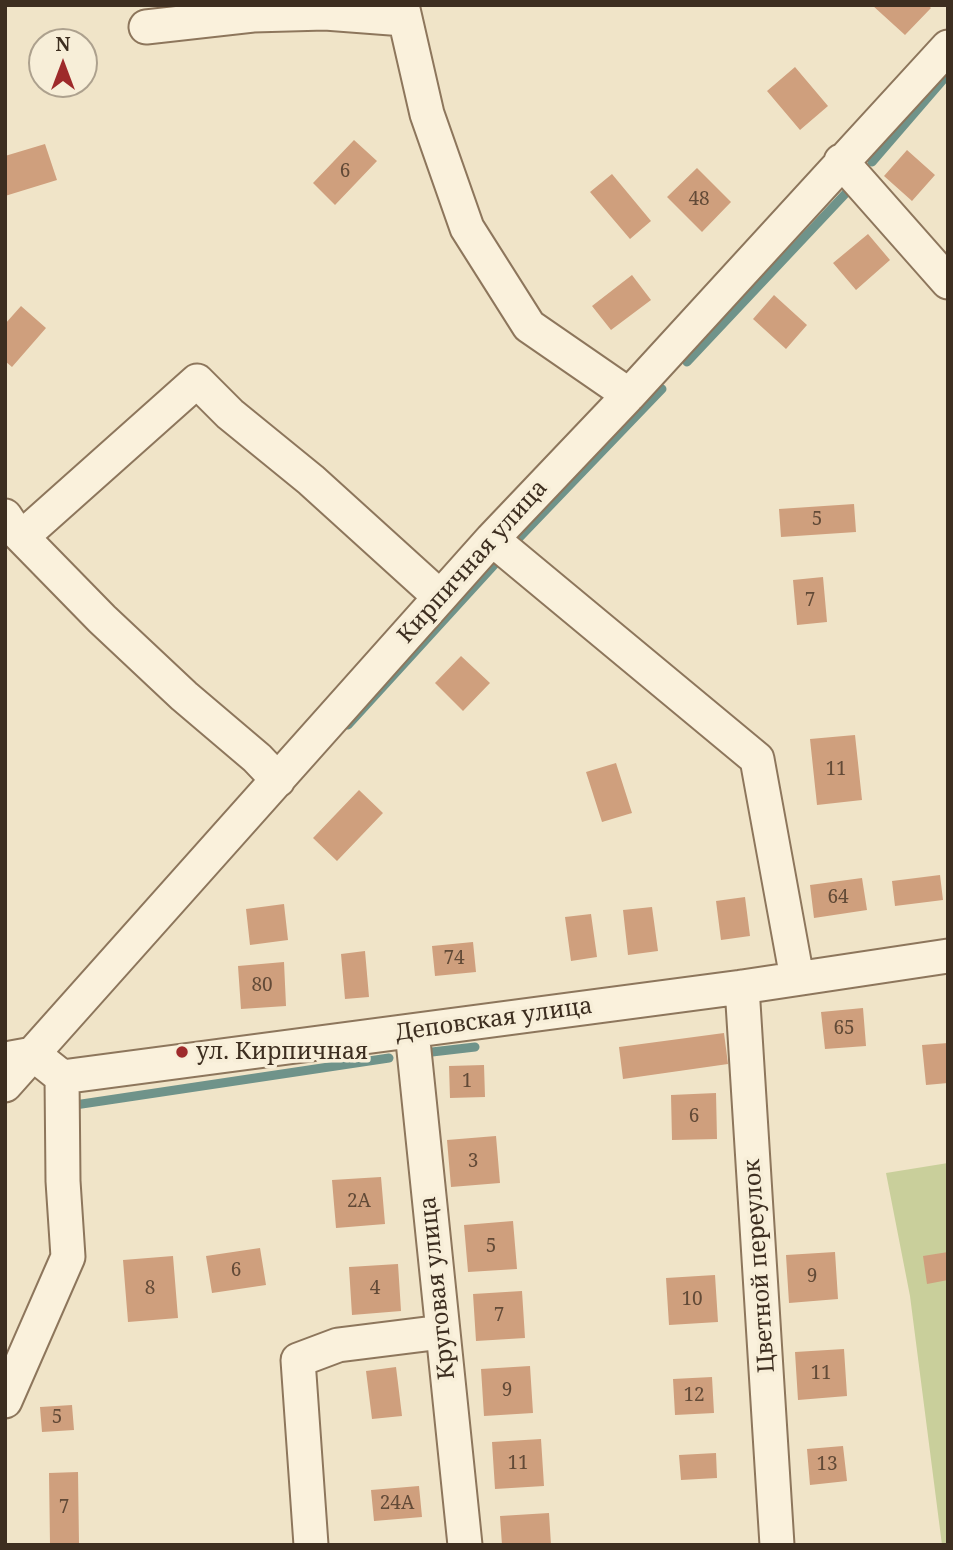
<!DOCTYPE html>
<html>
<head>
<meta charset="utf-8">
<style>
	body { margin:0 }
	#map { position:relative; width:953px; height:1550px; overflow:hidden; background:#f0e4c8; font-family:"Noto Serif",serif }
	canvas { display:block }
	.frame { position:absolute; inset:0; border:7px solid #3d2e20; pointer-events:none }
	.north { position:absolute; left:28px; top:28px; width:70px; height:70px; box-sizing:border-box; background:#f7eed8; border:2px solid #ada18e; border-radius:50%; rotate:0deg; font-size:19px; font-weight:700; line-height:28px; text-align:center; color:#3d2e20 }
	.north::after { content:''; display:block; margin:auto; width:24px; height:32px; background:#9e2a2b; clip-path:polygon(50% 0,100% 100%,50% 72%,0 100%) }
</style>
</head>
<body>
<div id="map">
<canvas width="953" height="1550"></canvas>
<div class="frame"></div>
<div class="north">N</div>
</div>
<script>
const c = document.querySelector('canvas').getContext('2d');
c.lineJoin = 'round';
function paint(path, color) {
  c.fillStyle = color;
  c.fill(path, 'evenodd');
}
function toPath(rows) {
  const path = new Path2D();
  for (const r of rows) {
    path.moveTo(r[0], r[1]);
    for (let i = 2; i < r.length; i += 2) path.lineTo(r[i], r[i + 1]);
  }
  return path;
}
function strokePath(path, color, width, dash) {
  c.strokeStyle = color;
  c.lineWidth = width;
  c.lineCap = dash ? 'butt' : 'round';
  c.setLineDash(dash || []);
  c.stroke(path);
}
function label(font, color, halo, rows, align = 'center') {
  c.font = font + ' "Noto Serif",serif';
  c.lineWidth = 7;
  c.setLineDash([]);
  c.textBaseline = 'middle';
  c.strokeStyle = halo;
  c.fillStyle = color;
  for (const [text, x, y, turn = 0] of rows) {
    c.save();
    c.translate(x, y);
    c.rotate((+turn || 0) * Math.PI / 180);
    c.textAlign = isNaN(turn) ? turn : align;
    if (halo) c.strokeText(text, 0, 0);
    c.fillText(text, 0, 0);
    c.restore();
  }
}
paint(toPath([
	[948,1163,948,1545,942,1545,910,1296,886,1173]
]), '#c9cf9b');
strokePath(toPath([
	[872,162,948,74],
	[687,362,847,192],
	[518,539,662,389],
	[348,725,495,564],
	[432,1052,475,1047],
	[75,1105,389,1058]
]), '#6f938a', 9);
paint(toPath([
	[872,5,928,5,931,8,905,35],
	[795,67,828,106,800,130,767,91],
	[354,140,377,161,335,205,313,183],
	[45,144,57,180,5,196,5,156],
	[907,150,935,175,912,201,884,176],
	[697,168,731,202,702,232,667,197],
	[612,174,651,221,630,239,590,192],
	[868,234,890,260,856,290,833,263],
	[632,275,651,300,611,330,592,306],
	[774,295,807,325,786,349,753,319],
	[21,306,46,328,12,367,5,361,5,324],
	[854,504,856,532,781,537,779,509],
	[823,577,827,622,797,625,793,580],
	[461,656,490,683,463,711,435,683],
	[855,735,862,800,817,805,810,739],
	[616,763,632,813,602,822,586,772],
	[359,790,383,813,337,861,313,838],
	[940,875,943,900,895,906,892,881],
	[862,878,867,910,814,918,810,885],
	[745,897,750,936,721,940,716,901],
	[284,904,288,940,250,945,246,909],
	[652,907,658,951,628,955,623,910],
	[591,914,597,957,571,961,565,917],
	[473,942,476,972,435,976,432,946],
	[365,951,369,997,345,999,341,954],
	[284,962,286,1006,241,1009,238,966],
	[863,1008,866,1046,825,1049,821,1012],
	[724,1033,728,1064,623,1079,619,1047],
	[948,1043,948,1083,926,1085,922,1045],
	[484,1065,485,1097,450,1098,449,1066],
	[716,1093,717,1139,672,1140,671,1095],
	[496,1136,500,1183,451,1187,447,1140],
	[381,1177,385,1224,336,1228,332,1180],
	[513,1221,517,1269,468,1272,464,1225],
	[260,1248,266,1285,212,1293,206,1256],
	[835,1252,838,1299,789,1303,786,1255],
	[948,1252,948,1280,927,1284,923,1256],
	[173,1256,178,1318,128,1322,123,1260],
	[398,1264,401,1311,352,1315,349,1267],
	[715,1275,718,1322,669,1325,666,1278],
	[522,1291,525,1338,476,1341,473,1294],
	[844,1349,847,1396,798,1400,795,1352],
	[530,1366,533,1413,484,1416,481,1369],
	[396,1367,402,1416,372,1419,366,1371],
	[712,1377,714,1413,675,1415,673,1379],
	[72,1405,74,1430,42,1432,40,1407],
	[541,1439,544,1486,495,1489,492,1442],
	[843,1446,847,1481,810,1485,807,1449],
	[716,1453,717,1478,681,1480,679,1455],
	[78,1472,79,1544,50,1544,49,1473],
	[419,1486,422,1517,374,1521,371,1490],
	[549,1513,551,1545,502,1545,500,1516]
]), '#cf9f7d');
const minor = toPath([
	[402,5,427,114,467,228,529,326,629,395],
	[146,27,253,15,325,13,404,19],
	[841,161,948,282],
	[5,516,13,528,102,619,184,696,257,758,278,780],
	[22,537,197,381,230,414,311,480,440,597],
	[492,539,757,759,797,978],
	[742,987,777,1545],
	[412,1031,465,1545],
	[11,1058,33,1054,62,1077,742,987,948,956],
	[5,1085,492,539,629,395,948,47],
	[5,1401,68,1257,63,1181,62,1077],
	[311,1545,298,1360,338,1345,442,1332]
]);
strokePath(minor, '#8d765c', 37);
strokePath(minor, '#faf1dc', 33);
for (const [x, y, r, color] of [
	[182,1052,7,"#9e2a2b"]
]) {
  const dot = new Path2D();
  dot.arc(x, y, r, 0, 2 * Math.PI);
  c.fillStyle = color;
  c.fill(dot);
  strokePath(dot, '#f7eed8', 2.5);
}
label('19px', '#624a37', null, [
	["6",345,172],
	["48",699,200],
	["5",817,520],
	["7",810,601],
	["11",836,770],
	["64",838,898],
	["74",454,959],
	["80",262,986],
	["65",844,1029],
	["1",467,1082],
	["6",694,1117],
	["3",473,1162],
	["2А",359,1202],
	["5",491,1247],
	["6",236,1271],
	["9",812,1277],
	["8",150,1289],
	["4",375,1289],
	["10",692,1300],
	["7",499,1316],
	["11",821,1374],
	["9",507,1391],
	["12",694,1396],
	["5",57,1418],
	["11",518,1464],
	["13",827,1465],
	["24А",397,1504],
	["7",64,1508]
]);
label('23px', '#3d2e20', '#f7eed8', [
	["Кирпичная улица",473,562,-48],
	["Деповская улица",494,1020,-8],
	["Цветной переулок",760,1266,-94],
	["Круговая улица",438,1288,-96]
]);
label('23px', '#3d2e20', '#f7eed8', [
	["ул. Кирпичная",196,1052]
], 'left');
</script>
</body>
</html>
